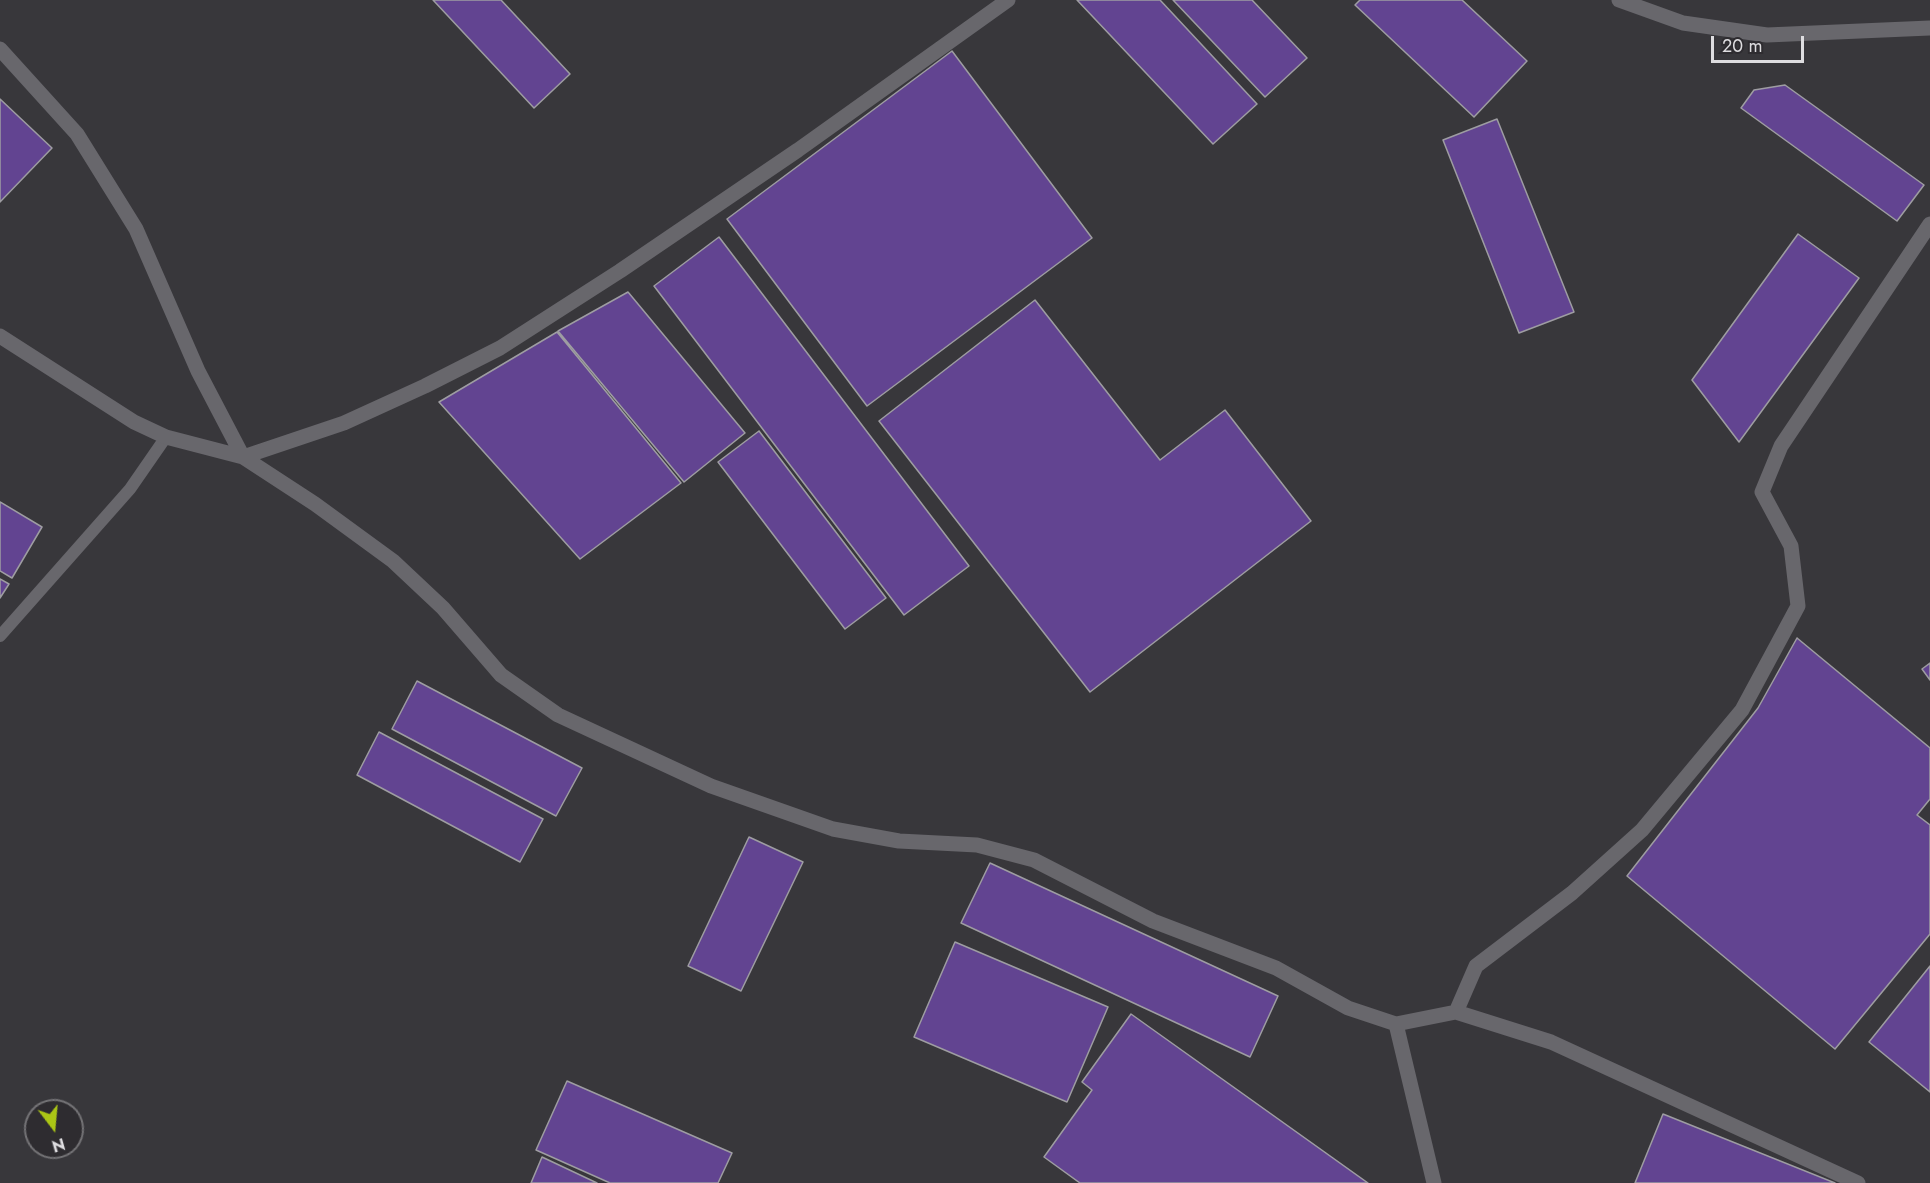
<!DOCTYPE html>
<html>
<head>
<meta charset="utf-8">
<style>
	body { margin:0 }
	#map { position:relative; width:1930px; height:1183px; overflow:hidden; background:#38373b; font-family:Jost,sans-serif }
	canvas { display:block }
	.north { position:absolute; left:24px; top:1099px; width:60px; height:60px; box-sizing:border-box; background:#2e2c30; border:2px solid #747376; border-radius:50%; rotate:164deg; font-size:16px; font-weight:700; line-height:24px; text-align:center; color:#dedde0 }
	.north::after { content:''; display:block; margin:auto; width:21px; height:27px; background:#abc615; clip-path:polygon(50% 0,100% 100%,50% 72%,0 100%) }
	.scale { position:absolute; left:1711px; top:36px; width:93px; height:27px; box-sizing:border-box; border:3px solid #dedde0; border-top:0; padding-left:8px; font-size:18px; line-height:21px; white-space:nowrap; color:#dedde0; -webkit-text-stroke:4px #2e2c30; paint-order:stroke }
</style>
</head>
<body>
<div id="map">
<canvas width="1930" height="1183"></canvas>
<div class="north">N</div>
<div class="scale">20 m</div>
</div>
<script>
const c = document.querySelector('canvas').getContext('2d');
c.lineJoin = 'round';
function paint(path, color) {
  c.fillStyle = color;
  c.fill(path, 'evenodd');
}
function toPath(rows) {
  const path = new Path2D();
  for (const r of rows) {
    path.moveTo(r[0], r[1]);
    for (let i = 2; i < r.length; i += 2) path.lineTo(r[i], r[i + 1]);
  }
  return path;
}
function strokePath(path, color, width, dash) {
  c.strokeStyle = color;
  c.lineWidth = width;
  c.lineCap = dash ? 'butt' : 'round';
  c.setLineDash(dash || []);
  c.stroke(path);
}
const building = toPath([
	[433,0,501,0,570,74,534,108,433,0],
	[1077,0,1160,0,1257,104,1213,144,1077,0],
	[1173,0,1252,0,1307,58,1265,97,1173,0],
	[1360,0,1462,0,1527,61,1474,117,1355,5,1360,0],
	[952,51,1092,238,867,406,727,219,952,51],
	[1785,85,1924,185,1897,221,1741,108,1754,90,1785,85],
	[0,99,52,148,0,202,0,99],
	[1497,119,1574,312,1519,333,1443,140,1497,119],
	[1798,234,1859,278,1739,442,1692,380,1798,234],
	[719,237,969,566,904,615,654,286,719,237],
	[628,292,745,433,684,482,558,331,628,292],
	[1035,300,1160,460,1225,410,1311,521,1090,692,879,421,1035,300],
	[557,332,681,483,580,559,439,402,557,332],
	[759,431,886,598,845,629,718,462,759,431],
	[0,502,42,527,12,578,0,571,0,502],
	[0,579,9,584,0,598,0,579],
	[1797,638,1930,748,1930,799,1917,815,1930,825,1930,934,1835,1049,1627,876,1758,708,1797,638],
	[1930,663,1930,680,1922,669,1930,663],
	[417,681,582,768,556,816,392,729,417,681],
	[379,732,543,819,520,862,357,775,379,732],
	[749,837,803,862,741,991,688,966,749,837],
	[990,863,1278,996,1250,1057,961,923,990,863],
	[955,942,1108,1007,1067,1102,914,1037,955,942],
	[1930,966,1930,1092,1869,1042,1930,966],
	[1131,1014,1368,1183,1080,1183,1044,1157,1092,1090,1082,1082,1131,1014],
	[567,1081,732,1153,718,1183,610,1183,536,1150,567,1081],
	[1663,1114,1835,1183,1635,1183,1663,1114],
	[542,1157,597,1183,531,1183,542,1157]
]);
paint(building, '#624491');
strokePath(building, '#9e9da2', 1.5);
strokePath(toPath([
	[0,636,130,489,166,437]
]), '#68676c', 12);
strokePath(toPath([
	[1619,0,1683,23,1767,35,1930,28],
	[0,49,77,134,136,229,198,371,243,457],
	[0,336,134,422,166,437,243,457,315,504,393,561,443,608,501,675,558,715,711,786,833,829,899,841,977,845,1034,860,1153,921,1276,968,1348,1008,1396,1024,1456,1012,1551,1042,1858,1183],
	[243,457,344,423,425,386,500,348,620,271,798,150,1008,0],
	[1456,1012,1476,966,1572,893,1642,830,1742,710,1798,606,1791,546,1762,492,1781,446,1930,224],
	[1396,1024,1434,1183]
]), '#68676c', 15);
</script>
</body>
</html>
